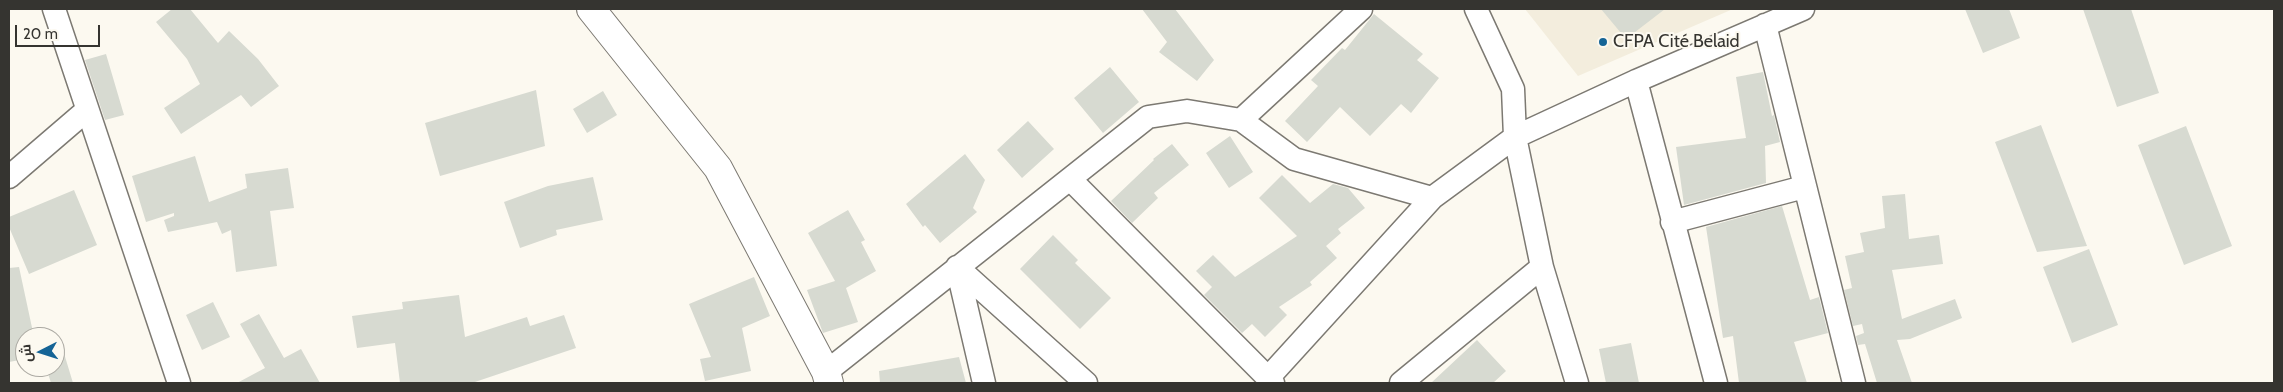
<!DOCTYPE html>
<html>
<head>
<meta charset="utf-8">
<style>
	body { margin:0 }
	#map { position:relative; width:2283px; height:392px; overflow:hidden; background:#fcf9f0; font-family:Cabin,Cairo,sans-serif }
	canvas { display:block }
	.frame { position:absolute; inset:0; border:10px solid #353430; pointer-events:none }
	.north { position:absolute; left:15px; top:327px; width:50px; height:50px; box-sizing:border-box; background:#fcf9f0; border:1px solid #acaaa3; border-radius:50%; rotate:265deg; font-size:14px; font-weight:700; line-height:20px; text-align:center; color:#353430 }
	.north::after { content:''; display:block; margin:auto; width:18px; height:22px; background:#156496; clip-path:polygon(50% 0,100% 100%,50% 72%,0 100%) }
	.scale { position:absolute; left:15px; top:25px; width:85px; height:22px; box-sizing:border-box; border:2px solid #353430; border-top:0; padding-left:6px; font-size:15px; line-height:18px; white-space:nowrap; color:#353430; -webkit-text-stroke:4px #fcf9f0; paint-order:stroke }
</style>
</head>
<body>
<div id="map">
<canvas width="2283" height="392"></canvas>
<div class="frame"></div>
<div class="north">ش</div>
<div class="scale">20 m</div>
</div>
<script>
const c = document.querySelector('canvas').getContext('2d');
c.lineJoin = 'round';
function paint(path, color) {
  c.fillStyle = color;
  c.fill(path, 'evenodd');
}
function toPath(rows) {
  const path = new Path2D();
  for (const r of rows) {
    path.moveTo(r[0], r[1]);
    for (let i = 2; i < r.length; i += 2) path.lineTo(r[i], r[i + 1]);
  }
  return path;
}
function strokePath(path, color, width, dash) {
  c.strokeStyle = color;
  c.lineWidth = width;
  c.lineCap = dash ? 'butt' : 'round';
  c.setLineDash(dash || []);
  c.stroke(path);
}
function label(font, color, halo, rows, align = 'center') {
  c.font = font + ' Cabin,sans-serif';
  c.lineWidth = 4;
  c.setLineDash([]);
  c.textBaseline = 'middle';
  c.strokeStyle = halo;
  c.fillStyle = color;
  for (const [text, x, y, turn = 0] of rows) {
    c.save();
    c.translate(x, y);
    c.rotate((+turn || 0) * Math.PI / 180);
    c.textAlign = isNaN(turn) ? turn : align;
    if (halo) c.strokeText(text, 0, 0);
    c.fillText(text, 0, 0);
    c.restore();
  }
}
paint(toPath([
	[1525,9,1733,9,1578,76]
]), '#f3eddd');
paint(toPath([
	[172,9,190,9,218,43,229,31,258,59,279,86,251,107,241,95,181,134,164,108,200,84,187,59,156,22],
	[1142,9,1175,9,1214,60,1197,81,1159,52,1167,42],
	[1601,9,1665,9,1626,39],
	[1965,9,2009,9,2020,38,1983,53],
	[2083,9,2131,9,2159,93,2117,107],
	[1374,14,1423,54,1417,60,1439,78,1411,113,1401,104,1370,136,1340,107,1307,142,1285,121,1318,86,1311,80,1342,48,1345,50],
	[106,54,124,115,105,120,85,60],
	[1110,67,1139,102,1103,133,1074,98],
	[1763,72,1772,116,1774,115,1780,142,1765,146,1766,183,1684,205,1676,147,1746,138,1736,77],
	[536,90,545,146,440,176,425,123],
	[603,91,617,115,587,133,573,109],
	[1028,121,1054,149,1022,178,997,150],
	[2041,125,2087,246,2037,252,1995,142],
	[2186,126,2232,246,2184,265,2138,145],
	[1230,136,1253,172,1229,188,1206,153],
	[1172,144,1189,165,1154,193,1158,198,1132,223,1111,201,1154,160,1153,159],
	[965,154,985,180,973,208,977,212,940,243,925,225,923,227,906,204],
	[195,156,209,202,247,188,245,174,288,168,294,208,270,211,277,266,236,272,231,230,222,234,217,222,168,232,164,220,174,216,174,213,146,222,132,176],
	[1282,175,1310,203,1333,184,1348,188,1365,208,1338,229,1341,233,1326,246,1337,258,1310,282,1312,285,1279,307,1287,315,1265,337,1252,324,1242,333,1204,295,1212,287,1196,271,1213,255,1235,277,1297,236,1259,198],
	[593,177,603,220,556,230,557,235,520,248,504,202,548,186],
	[74,190,97,245,29,274,9,227,9,217],
	[1905,194,1909,239,1939,235,1943,264,1892,270,1902,319,1955,299,1962,318,1910,339,1897,340,1912,383,1877,383,1865,344,1858,345,1856,336,1864,333,1862,324,1853,326,1844,290,1852,288,1845,256,1864,252,1860,233,1885,228,1882,196],
	[1782,206,1810,300,1819,297,1828,333,1794,342,1807,383,1739,383,1733,336,1723,338,1706,227],
	[848,210,865,240,861,242,876,271,846,288,858,322,823,333,807,290,835,281,808,233],
	[1053,235,1078,260,1075,263,1111,298,1080,329,1020,269],
	[2089,249,2118,325,2072,343,2043,267],
	[19,267,34,337,25,337,25,359,9,362,9,268],
	[754,277,770,316,742,328,751,371,705,381,700,359,711,357,689,304],
	[459,295,465,337,527,317,530,326,564,315,576,348,472,383,400,383,395,343,357,348,352,316,403,309,402,302],
	[213,302,230,337,202,350,186,315],
	[259,314,284,358,301,349,320,383,237,383,265,368,240,324],
	[1477,340,1506,371,1493,383,1431,383],
	[1631,343,1639,383,1606,383,1599,349],
	[63,350,73,383,51,383,46,367,55,367,55,352],
	[959,357,966,383,880,383,879,371]
]), '#d7dad1');
const street = toPath([
	[54,9,179,383],
	[1476,9,1513,89,1515,137,1542,267,1577,383],
	[1765,25,1854,383],
	[1636,81,1716,383],
	[1241,120,1361,9],
	[9,177,87,110],
	[1071,180,1273,383],
	[1672,222,1804,187],
	[957,267,1086,383],
	[957,267,984,383],
	[826,372,1148,117,1187,111,1241,120,1294,159,1432,198],
	[1268,378,1432,198,1515,137,1636,81,1803,9],
	[1401,383,1542,267]
]);
const secondary = toPath([
	[591,9,718,168,826,372,829,383]
]);
strokePath(street, '#7c7972', 25);
strokePath(secondary, '#7c7972', 30);
strokePath(street, '#fff', 22);
strokePath(secondary, '#fff', 28);
for (const [x, y, r, color] of [
	[1603,42,5,"#156496"]
]) {
  const dot = new Path2D();
  dot.arc(x, y, r, 0, 2 * Math.PI);
  c.fillStyle = color;
  c.fill(dot);
  strokePath(dot, '#fcf9f0', 2);
}
label('18px', '#353430', '#fcf9f0', [
	["CFPA Cité Belaid",1613,42]
], 'left');
</script>
</body>
</html>
